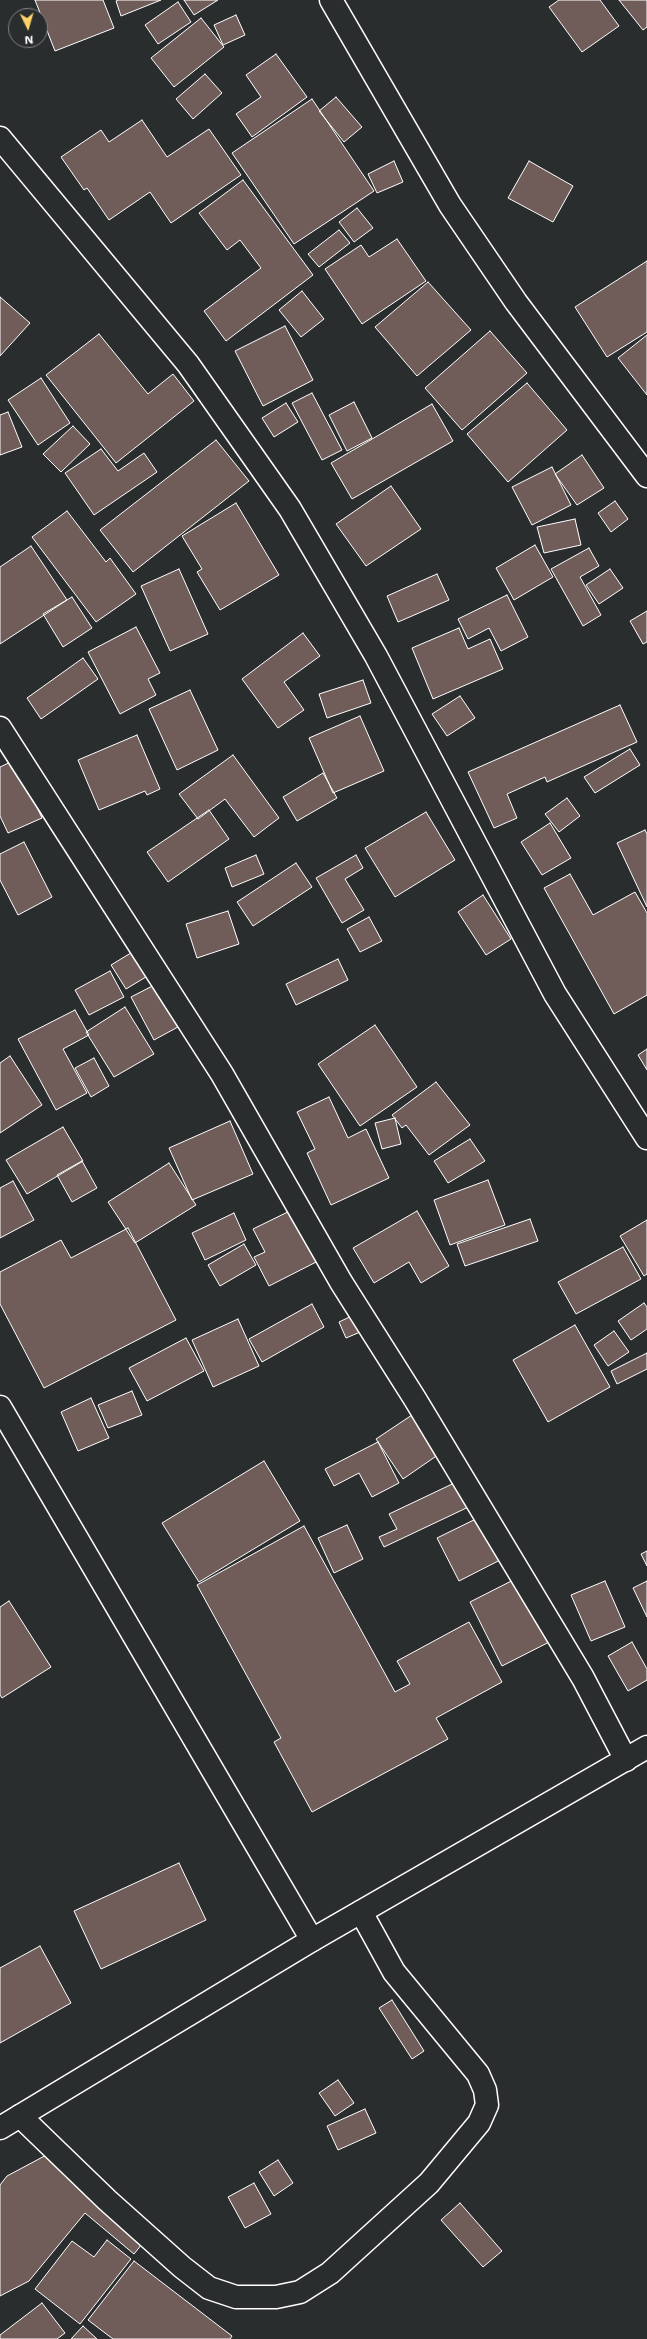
<!DOCTYPE html>
<html>
<head>
<meta charset="utf-8">
<style>
	body { margin:0 }
	#map { position:relative; width:647px; height:2339px; overflow:hidden; background:#2a2d2e; font-family:"Shantell Sans",sans-serif }
	canvas { display:block }
	.north { position:absolute; left:8px; top:8px; width:40px; height:40px; box-sizing:border-box; background:#2a2d2e; border:1px solid #7f8182; border-radius:50%; rotate:175deg; font-size:11px; font-weight:700; line-height:16px; text-align:center; color:#fff }
	.north::after { content:''; display:block; margin:auto; width:14px; height:18px; background:#ffd166; clip-path:polygon(50% 0,100% 100%,50% 72%,0 100%) }
</style>
</head>
<body>
<div id="map">
<canvas width="647" height="2339"></canvas>
<div class="north">N</div>
</div>
<script>
const c = document.querySelector('canvas').getContext('2d');
c.lineJoin = 'round';
function paint(path, color) {
  c.fillStyle = color;
  c.fill(path, 'evenodd');
}
function toPath(rows) {
  const path = new Path2D();
  for (const r of rows) {
    path.moveTo(r[0], r[1]);
    for (let i = 2; i < r.length; i += 2) path.lineTo(r[i], r[i + 1]);
  }
  return path;
}
function strokePath(path, color, width, dash) {
  c.strokeStyle = color;
  c.lineWidth = width;
  c.lineCap = dash ? 'butt' : 'round';
  c.setLineDash(dash || []);
  c.stroke(path);
}
const building = toPath([
	[35,0,103,0,114,28,55,51,35,0],
	[118,0,161,0,121,16,116,1,118,0],
	[184,0,218,0,194,15,184,0],
	[559,0,600,0,619,26,582,52,549,7,559,0],
	[619,0,647,0,647,27,643,30,619,0],
	[178,2,191,22,158,44,145,25,178,2],
	[236,15,245,35,223,45,214,25,236,15],
	[201,18,224,47,174,87,151,58,201,18],
	[276,54,307,97,252,137,236,114,261,97,246,75,276,54],
	[205,74,222,93,193,119,176,99,205,74],
	[336,97,362,127,344,142,319,111,336,97],
	[312,99,374,191,294,244,232,153,312,99],
	[142,120,167,157,209,129,241,175,171,223,150,192,109,220,87,188,84,190,61,157,101,130,109,142,142,120],
	[394,161,403,182,377,193,368,174,394,161],
	[529,161,573,186,553,222,508,198,529,161],
	[243,180,313,275,226,341,204,311,261,268,240,240,227,250,199,213,243,180],
	[357,208,373,228,354,242,339,222,357,208],
	[339,230,350,243,319,267,308,254,339,230],
	[397,239,426,281,362,324,325,269,361,245,369,257,397,239],
	[647,261,647,332,607,357,575,307,647,261],
	[428,282,471,330,417,376,375,327,428,282],
	[302,291,324,319,301,337,279,310,302,291],
	[0,297,30,323,0,356,0,297],
	[285,326,313,380,263,406,235,351,285,326],
	[490,331,527,373,462,430,425,388,490,331],
	[99,334,148,394,173,374,194,401,116,463,46,375,99,334],
	[647,335,647,395,618,358,647,335],
	[41,378,70,423,38,445,8,400,41,378],
	[527,383,567,430,508,482,467,434,527,383],
	[312,393,342,450,322,460,292,403,312,393],
	[354,402,372,438,347,451,329,415,354,402],
	[286,403,298,422,274,437,262,418,286,403],
	[432,404,453,441,352,499,331,463,432,404],
	[8,412,22,447,0,455,0,415,8,412],
	[73,426,90,444,61,472,43,454,73,426],
	[216,440,249,481,133,572,100,530,216,440],
	[101,449,118,471,144,453,157,472,94,515,65,473,101,449],
	[582,455,604,488,577,505,555,474,582,455],
	[552,467,571,505,532,525,512,487,552,467],
	[391,486,421,529,366,566,336,524,391,486],
	[615,501,628,519,611,532,598,513,615,501],
	[236,503,279,575,220,610,197,572,202,569,182,536,236,503],
	[67,511,106,562,110,558,136,594,96,622,32,537,67,511],
	[575,519,581,545,544,553,537,527,575,519],
	[535,545,553,577,514,600,496,568,535,545],
	[31,546,67,600,0,644,0,567,31,546],
	[589,548,599,566,580,577,601,615,583,626,551,569,589,548],
	[179,569,208,634,170,651,141,586,179,569],
	[610,569,623,588,599,604,586,585,610,569],
	[437,574,449,600,398,622,387,596,437,574],
	[507,595,528,637,501,651,489,628,468,639,458,619,507,595],
	[72,597,92,628,63,647,43,614,72,597],
	[647,611,647,642,643,644,630,621,647,611],
	[136,627,160,673,148,679,156,695,120,714,88,652,136,627],
	[459,628,468,649,490,639,503,669,433,699,412,648,459,628],
	[303,633,320,656,284,682,304,710,278,728,242,679,303,633],
	[83,658,98,679,41,719,27,698,83,658],
	[363,680,371,703,327,718,319,694,363,680],
	[190,690,218,750,177,770,149,709,190,690],
	[460,696,475,718,447,736,432,714,460,696],
	[620,705,637,742,547,782,545,777,507,794,517,818,494,828,468,772,620,705],
	[360,716,384,771,333,793,309,738,360,716],
	[137,735,160,789,147,795,145,791,99,810,78,760,137,735],
	[630,749,640,765,595,793,584,777,630,749],
	[233,755,279,818,254,837,225,799,198,819,179,794,233,755],
	[15,760,42,818,8,833,0,816,0,767,15,760],
	[323,773,337,798,297,821,283,797,323,773],
	[567,798,580,816,559,832,545,814,567,798],
	[209,810,229,839,168,882,147,852,209,810],
	[426,812,455,860,395,897,365,848,426,812],
	[550,823,571,858,542,875,521,842,550,823],
	[645,830,647,834,647,907,617,843,645,830],
	[24,842,52,897,18,915,0,880,0,854,24,842],
	[256,855,264,874,232,887,225,868,256,855],
	[356,855,363,868,345,879,364,910,342,923,316,878,356,855],
	[296,863,312,887,253,926,237,902,296,863],
	[570,874,593,915,635,892,647,913,647,995,614,1014,544,888,570,874],
	[483,895,511,939,486,955,458,912,483,895],
	[228,911,239,944,197,958,186,924,228,911],
	[369,917,382,941,360,952,347,929,369,917],
	[149,942,164,966,126,989,111,965,149,942],
	[338,959,348,980,296,1005,286,984,338,959],
	[110,971,124,997,89,1015,75,990,110,971],
	[166,979,189,1021,154,1040,131,997,166,979],
	[125,1007,154,1054,114,1077,86,1032,125,1007],
	[75,1010,89,1035,63,1049,87,1093,56,1110,18,1039,75,1010],
	[375,1025,417,1087,360,1126,318,1064,375,1025],
	[647,1049,647,1070,638,1055,647,1049],
	[10,1056,42,1105,0,1133,0,1063,10,1056],
	[94,1058,109,1086,91,1097,75,1068,94,1058],
	[436,1082,470,1125,429,1155,406,1125,402,1128,392,1115,436,1082],
	[329,1097,348,1138,366,1129,389,1178,331,1205,307,1153,315,1149,297,1112,329,1097],
	[395,1118,401,1144,382,1149,375,1123,395,1118],
	[230,1121,253,1174,192,1200,169,1148,230,1121],
	[63,1127,83,1161,27,1194,6,1160,63,1127],
	[470,1139,485,1161,448,1183,434,1161,470,1139],
	[82,1161,97,1188,72,1202,57,1175,82,1161],
	[169,1163,196,1205,135,1243,108,1202,169,1163],
	[488,1180,505,1225,450,1245,434,1200,488,1180],
	[13,1181,34,1220,0,1238,0,1188,13,1181],
	[300,1206,326,1257,269,1286,254,1257,265,1252,253,1229,300,1206],
	[417,1211,449,1266,421,1283,409,1262,374,1283,353,1248,417,1211],
	[234,1213,246,1240,205,1260,192,1233,234,1213],
	[530,1219,538,1241,465,1266,457,1244,530,1219],
	[647,1220,647,1274,644,1276,620,1236,647,1220],
	[128,1228,176,1320,44,1388,0,1304,0,1272,61,1240,71,1258,128,1228],
	[244,1244,256,1265,220,1286,208,1265,244,1244],
	[623,1247,641,1279,576,1314,558,1282,623,1247],
	[644,1303,647,1307,647,1329,631,1340,618,1321,644,1303],
	[312,1304,324,1327,262,1362,249,1339,312,1304],
	[358,1313,365,1330,346,1338,339,1322,358,1313],
	[238,1319,259,1366,213,1387,192,1340,238,1319],
	[575,1325,610,1387,548,1422,513,1360,575,1325],
	[614,1331,629,1352,608,1366,594,1345,614,1331],
	[186,1338,204,1371,147,1401,129,1368,186,1338],
	[647,1353,647,1369,617,1384,611,1371,647,1353],
	[132,1391,142,1415,108,1428,98,1405,132,1391],
	[91,1398,109,1438,78,1451,61,1412,91,1398],
	[418,1411,445,1450,403,1479,376,1439,418,1411],
	[378,1442,399,1483,372,1497,359,1473,334,1486,325,1469,378,1442],
	[264,1461,300,1521,199,1582,162,1523,264,1461],
	[467,1477,479,1502,384,1547,379,1537,397,1529,389,1514,467,1477],
	[484,1515,506,1557,459,1581,437,1538,484,1515],
	[347,1525,363,1559,334,1573,318,1538,347,1525],
	[304,1526,395,1692,410,1684,397,1661,469,1622,502,1682,436,1718,448,1739,312,1812,274,1742,281,1738,197,1585,304,1526],
	[647,1551,647,1566,641,1554,647,1551],
	[531,1571,563,1635,502,1666,470,1602,531,1571],
	[605,1581,625,1627,591,1641,571,1595,605,1581],
	[647,1581,647,1617,633,1588,647,1581],
	[9,1601,51,1667,2,1698,0,1695,0,1607,9,1601],
	[632,1642,647,1669,647,1680,628,1691,608,1656,632,1642],
	[179,1863,206,1920,101,1969,74,1911,179,1863],
	[40,1946,71,2003,0,2043,0,1968,40,1946],
	[392,2000,424,2051,412,2059,379,2008,392,2000],
	[338,2080,354,2103,335,2116,319,2093,338,2080],
	[365,2109,376,2133,338,2150,327,2126,365,2109],
	[52,2152,150,2234,134,2254,85,2213,29,2281,0,2296,0,2185,7,2176,52,2152],
	[278,2160,293,2183,274,2196,259,2172,278,2160],
	[254,2183,271,2214,245,2228,228,2197,254,2183],
	[460,2203,502,2251,483,2267,441,2220,460,2203],
	[107,2240,131,2259,80,2324,35,2289,72,2241,94,2257,107,2240],
	[134,2261,232,2336,230,2339,113,2339,88,2320,134,2261],
	[42,2303,65,2333,57,2339,0,2339,0,2335,42,2303],
	[83,2326,97,2339,71,2339,83,2326]
]);
paint(building, '#705d5a');
strokePath(building, '#fff', 1);
const minor = toPath([
	[331,0,450,205,516,302,647,476],
	[0,138,188,364,290,509,376,656,555,994,647,1138],
	[0,728,222,1074,341,1282,415,1399,583,1678,626,1760],
	[0,1407,312,1940],
	[20,2116,107,2200,182,2267,209,2288,236,2297,276,2297,300,2292,330,2273,429,2183,479,2123,487,2105,485,2090,478,2074,394,1972,361,1912]
]);
const secondary = toPath([
	[0,2128,312,1940,647,1747]
]);
strokePath(minor, '#fff', 25);
strokePath(secondary, '#fff', 25);
strokePath(minor, '#2a2d2e', 22);
strokePath(secondary, '#2a2d2e', 22);
</script>
</body>
</html>
